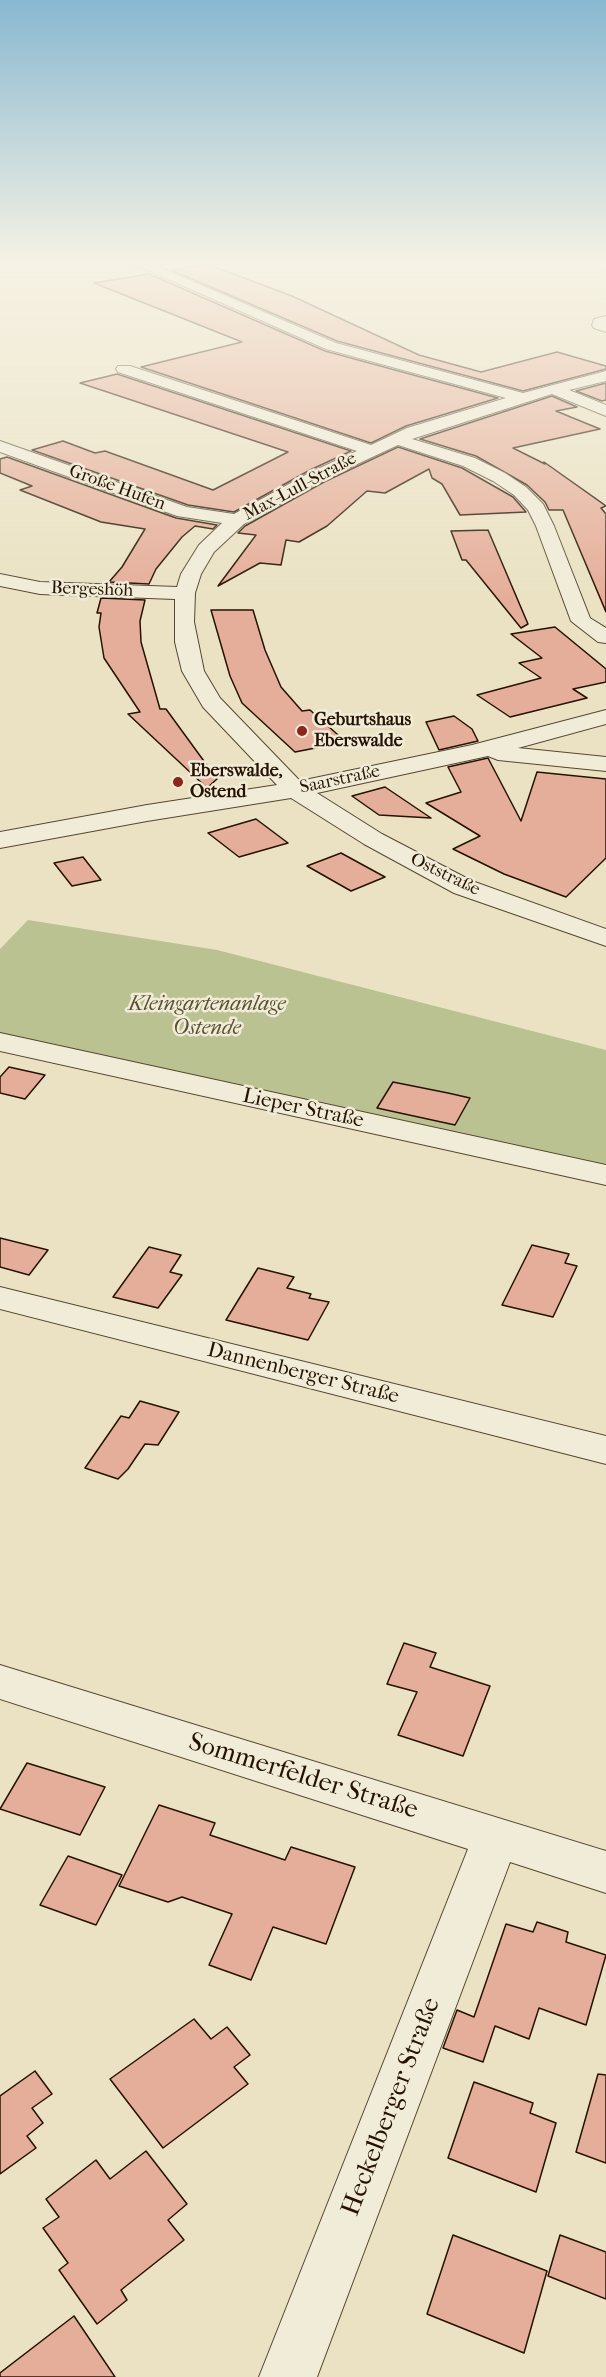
<!DOCTYPE html>
<html>
<head>
<meta charset="utf-8">
<style>
	body { margin:0 }
	canvas { display:block; background:#eae2c3 }
</style>
</head>
<body>
<canvas width="606" height="2377"></canvas>
<script>
const c = document.querySelector('canvas').getContext('2d');
c.lineJoin = 'round';
function paint(path, color) {
  c.fillStyle = color;
  c.fill(path, 'evenodd');
}
function toPath(rows) {
  const path = new Path2D();
  for (const r of rows) {
    path.moveTo(r[0], r[1]);
    for (let i = 2; i < r.length; i += 2) path.lineTo(r[i], r[i + 1]);
  }
  return path;
}
function strokePath(path, color, width, dash) {
  c.strokeStyle = color;
  c.lineWidth = width;
  c.lineCap = dash ? 'butt' : 'round';
  c.setLineDash(dash || []);
  c.stroke(path);
}
function label(font, color, halo, rows, align = 'center') {
  c.font = font + ' "IM FELL French Canon",serif';
  c.lineWidth = 5;
  c.setLineDash([]);
  c.textBaseline = 'middle';
  c.strokeStyle = halo;
  c.fillStyle = color;
  for (const [text, x, y, turn = 0] of rows) {
    c.save();
    c.translate(x, y);
    c.rotate((+turn || 0) * Math.PI / 180);
    c.textAlign = isNaN(turn) ? turn : align;
    if (halo) c.strokeText(text, 0, 0);
    c.fillText(text, 0, 0);
    c.restore();
  }
}
paint(toPath([
	[28,920,217,950,606,1050,606,1174,0,1041,0,949]
]), '#bac292');
const building = toPath([
	[207,264,292,296,419,355,481,372,557,352,606,366,606,369,523,391,337,341,171,270,207,264],
	[149,274,325,351,498,398,406,426,371,443,141,367,242,342,94,283,149,274],
	[117,374,351,451,310,470,234,512,188,505,32,450,63,441,95,453,105,451,213,490,288,452,80,383,117,374],
	[606,383,606,400,602,401,576,391,606,383],
	[552,396,577,407,556,411,600,429,513,448,545,464,544,462,606,506,601,508,606,514,606,612,563,510,549,510,545,502,527,485,476,456,420,439,552,396],
	[398,447,462,468,513,497,526,512,460,515,442,484,432,478,429,469,385,493,367,491,327,526,299,542,286,540,281,565,260,563,218,586,256,535,238,533,245,526,324,482,398,447],
	[7,457,176,518,217,525,213,529,195,526,182,537,156,569,149,584,109,582,122,567,145,529,101,522,20,490,32,486,0,473,0,459,7,457],
	[488,530,528,624,521,628,466,560,462,560,451,531,488,530],
	[101,598,145,600,140,621,141,642,160,709,166,709,217,779,207,788,128,714,140,712,104,658,99,627,101,613,97,613,101,598],
	[211,610,253,610,265,650,281,687,302,711,310,710,346,742,295,752,242,703,230,676,211,610],
	[555,627,606,669,606,682,573,689,587,698,510,717,477,695,541,678,519,663,542,658,511,634,555,627],
	[454,716,472,729,478,741,439,750,426,722,454,716],
	[488,758,521,821,537,772,606,779,606,858,566,897,504,874,453,849,480,836,426,803,461,792,448,767,488,758],
	[385,787,431,818,379,815,352,796,385,787],
	[256,819,288,843,239,857,208,833,256,819],
	[341,853,385,877,351,891,307,866,341,853],
	[83,857,101,880,72,886,54,863,83,857],
	[9,1067,45,1075,25,1099,0,1093,0,1077,9,1067],
	[393,1082,448,1093,470,1098,455,1125,377,1108,393,1082],
	[0,1238,48,1250,29,1275,0,1267,0,1238],
	[532,1245,569,1254,565,1263,577,1266,553,1317,502,1305,532,1245],
	[149,1247,181,1255,170,1272,182,1275,158,1308,113,1297,149,1247],
	[258,1268,294,1277,287,1288,311,1294,309,1298,329,1302,308,1340,226,1320,258,1268],
	[140,1401,179,1412,158,1445,145,1444,128,1469,118,1479,85,1468,121,1416,129,1418,140,1401],
	[404,1643,436,1653,430,1667,490,1686,463,1756,398,1735,417,1692,387,1684,404,1643],
	[27,1763,105,1787,80,1835,0,1809,27,1763],
	[159,1805,215,1823,210,1835,285,1860,291,1847,355,1867,326,1944,273,1927,251,1980,209,1965,232,1914,182,1897,168,1902,119,1886,159,1805],
	[68,1856,122,1875,96,1925,40,1905,68,1856],
	[537,1922,568,1932,566,1942,606,1955,586,2025,539,2008,529,2039,495,2026,483,2062,443,2048,457,2010,474,2017,506,1924,533,1932,537,1922],
	[194,2019,211,2039,227,2027,250,2055,234,2067,248,2084,163,2148,110,2079,194,2019],
	[35,2071,52,2094,32,2108,43,2123,27,2136,36,2148,0,2174,0,2096,35,2071],
	[598,2074,606,2075,606,2163,576,2152,598,2074],
	[474,2082,533,2103,530,2113,556,2123,536,2192,448,2158,474,2082],
	[146,2151,187,2204,168,2220,184,2240,121,2290,127,2300,97,2324,59,2270,68,2263,43,2228,59,2217,46,2199,96,2160,110,2179,146,2151],
	[453,2235,547,2271,524,2353,427,2314,453,2235],
	[560,2235,606,2252,606,2299,548,2276,560,2235],
	[74,2316,115,2377,0,2377,0,2373,74,2316]
]);
paint(building, '#e5ae9a');
strokePath(building, '#251300', 1.5);
const minor = toPath([
	[134,264,152,264,336,343,523,393,606,371,606,381,569,390,606,405,606,416,552,394,412,439,475,458,505,473,526,487,543,504,554,526,590,618,606,628,606,643,598,642,571,621,536,526,528,510,514,495,493,481,463,466,398,445,323,480,244,524,214,552,201,574,195,593,194,622,204,671,220,698,300,781,472,745,606,710,606,724,518,748,606,757,606,771,498,760,488,756,317,793,382,834,472,881,606,929,606,946,454,893,364,844,291,798,147,821,0,848,0,832,147,805,277,785,203,707,182,671,175,642,175,599,40,594,0,586,0,574,40,582,177,587,181,574,199,545,222,523,177,516,0,452,0,441,187,507,234,514,311,472,357,451,118,372,116,369,118,366,130,366,371,445,407,428,506,398,326,349,134,264],
	[606,316,606,332,594,328,592,325,594,319,606,316],
	[0,1033,606,1165,606,1185,0,1051,0,1033],
	[0,1287,606,1436,606,1464,0,1309,0,1287],
	[0,1665,606,1851,606,1893,510,1862,317,2377,259,2377,468,1849,0,1699,0,1665]
]);
strokePath(minor, '#564731', 2);
paint(minor, '#f1ecd8');
const sky = c.createLinearGradient(0, 0, 0, 597);
sky.addColorStop(0, '#88b8d1');
sky.addColorStop(0.44, '#f6f2e4');
sky.addColorStop(1, '#f6f2e400');
c.fillStyle = sky;
c.fillRect(0, 0, 606, 597);
for (const [x, y, r, color] of [
	[302,731,6,"#8f2418"],
	[178,782,6,"#8f2418"]
]) {
  const dot = new Path2D();
  dot.arc(x, y, r, 0, 2 * Math.PI);
  c.fillStyle = color;
  c.fill(dot);
  strokePath(dot, '#f1ecd8', 2);
}
label('18px', '#251300', '#f1ecd8', [
	["Max-Lull-Straße",300,487,-28],
	["Große Hufen",117,488,20],
	["Bergeshöh",92,590,2],
	["Saarstraße",340,780,-12],
	["Oststraße",445,875,26]
]);
label('bold 18px', '#251300', '#f1ecd8', [
	["Geburtshaus",314,721],
	["Eberswalde",314,742],
	["Eberswalde,",190,772],
	["Ostend",190,793]
], 'left');
label('italic 21px', '#595033', '#f1ecd8', [
	["Kleingartenanlage",207,1005],
	["Ostende",207,1029]
]);
label('21px', '#251300', '#f1ecd8', [
	["Lieper Straße",303,1109,12],
	["Dannenberger Straße",303,1374,14]
]);
label('26px', '#251300', '#f1ecd8', [
	["Sommerfelder Straße",303,1777,17],
	["Heckelberger Straße",392,2107,-69]
]);
</script>
</body>
</html>
